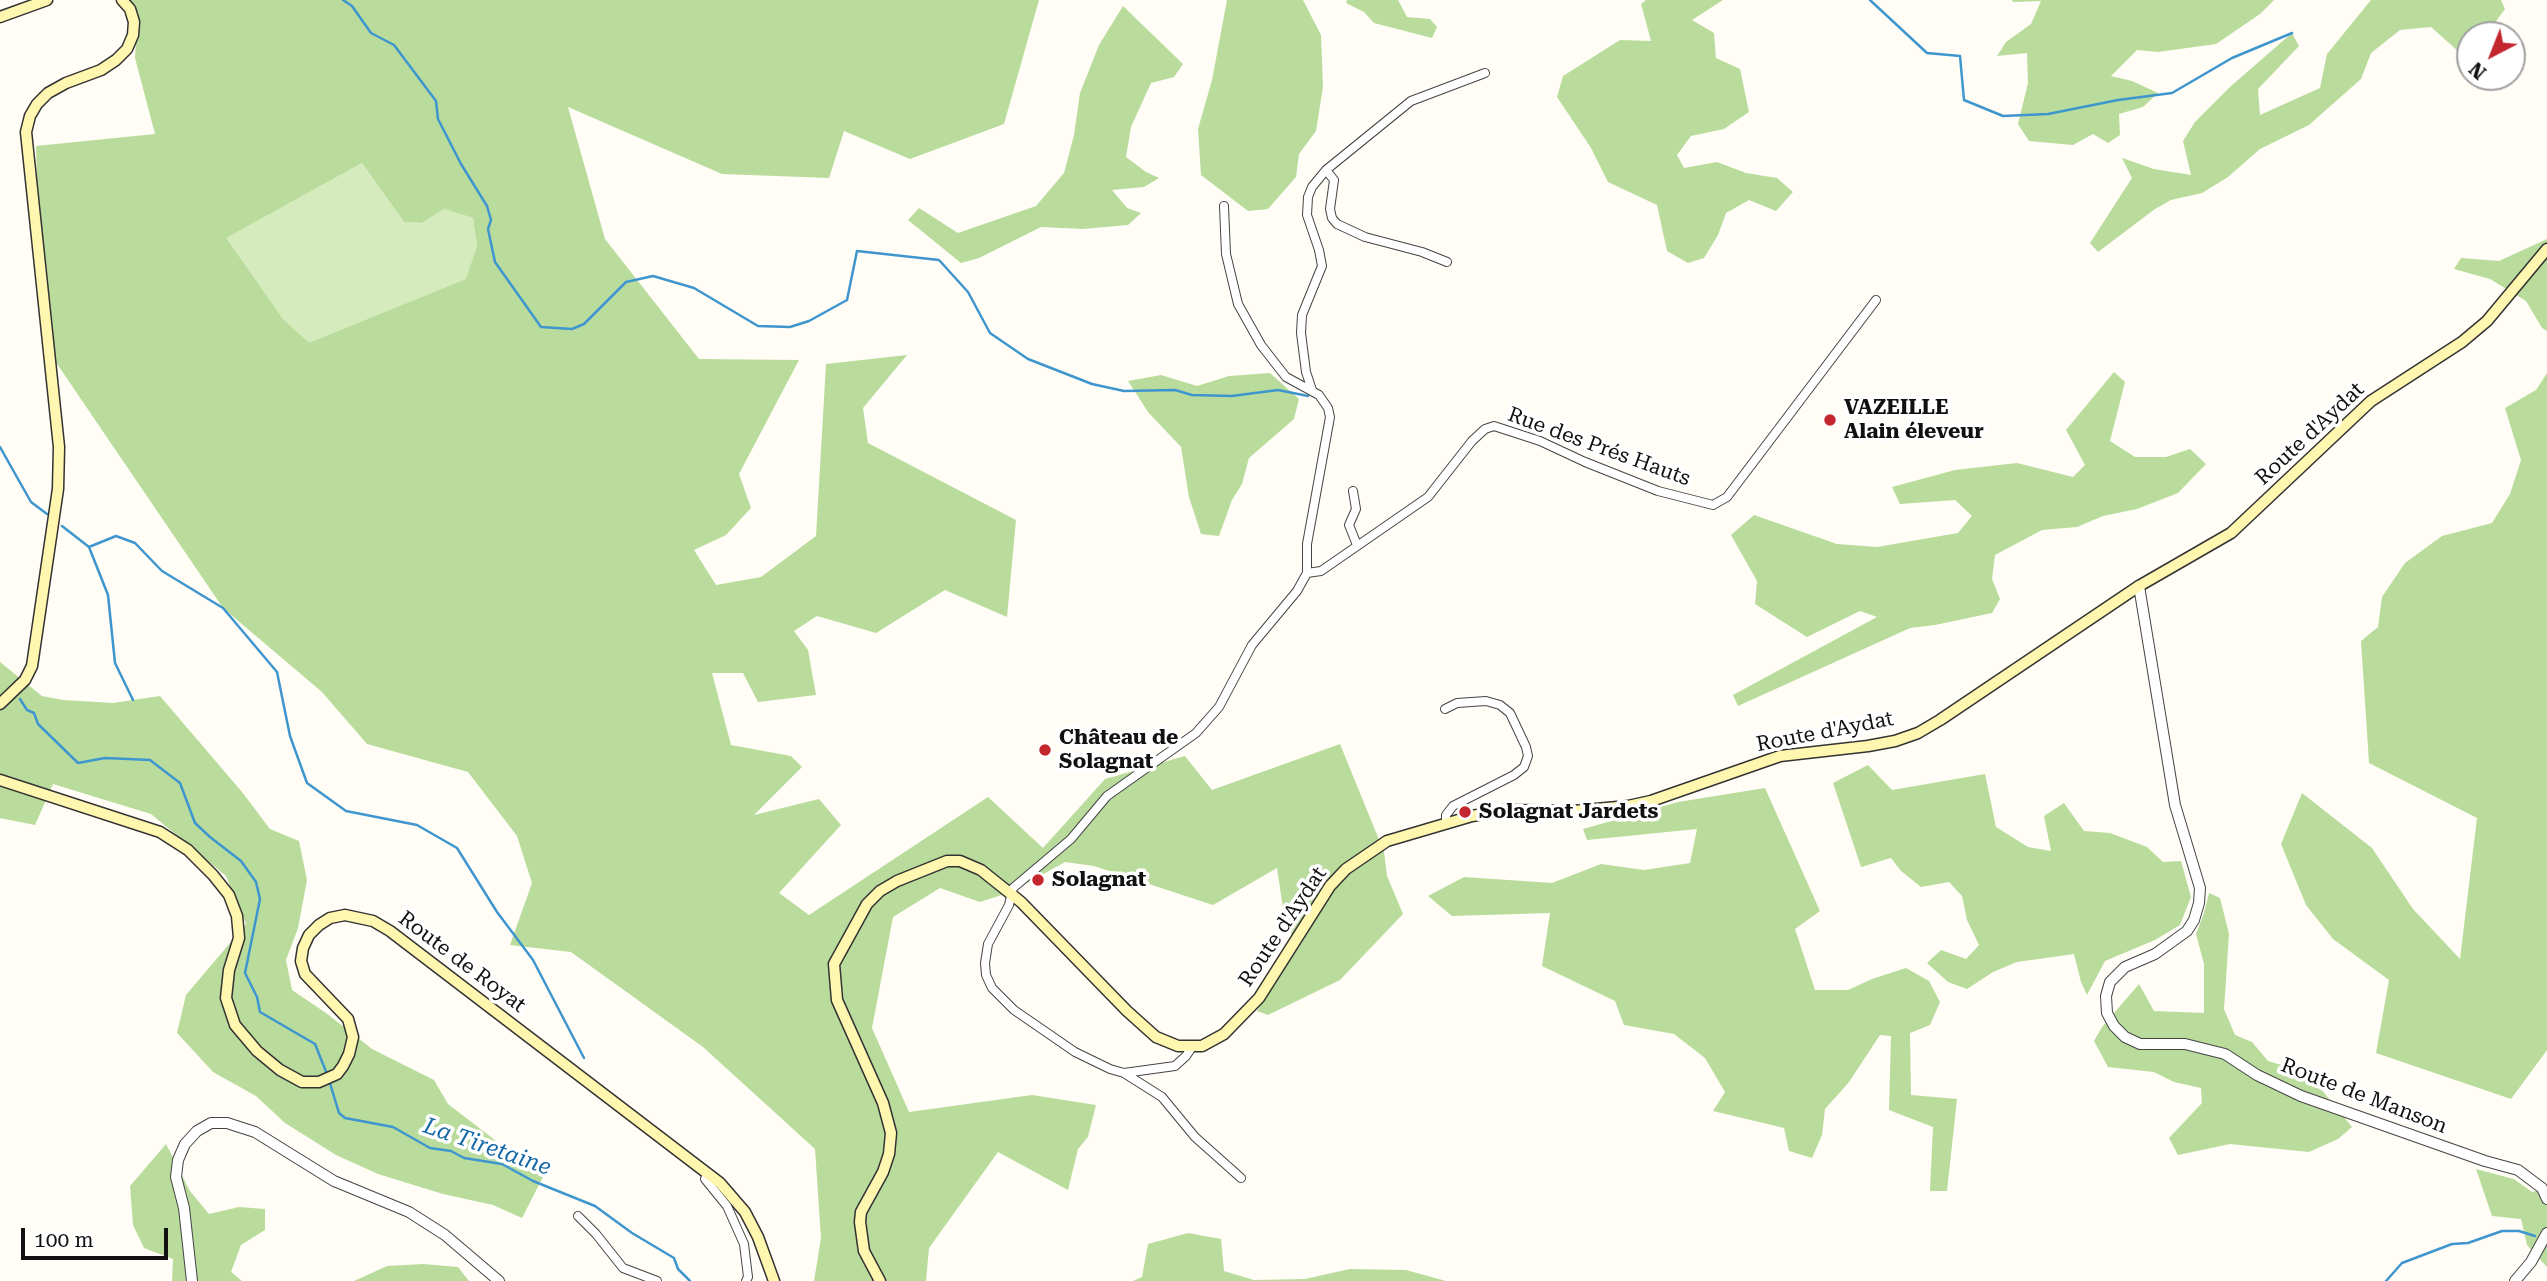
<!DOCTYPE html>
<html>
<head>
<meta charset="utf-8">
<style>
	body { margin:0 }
	#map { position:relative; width:2547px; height:1281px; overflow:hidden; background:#fffdf5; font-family:"Roboto Serif",serif }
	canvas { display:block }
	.north { position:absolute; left:2456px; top:21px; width:70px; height:70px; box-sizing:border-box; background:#fff; border:2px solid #a0a0a0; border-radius:50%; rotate:222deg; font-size:19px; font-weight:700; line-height:28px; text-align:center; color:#111 }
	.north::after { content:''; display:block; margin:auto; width:24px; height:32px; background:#c4262e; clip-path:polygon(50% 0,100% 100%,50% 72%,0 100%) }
	.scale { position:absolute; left:21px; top:1228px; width:147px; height:32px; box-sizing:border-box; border:4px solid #111; border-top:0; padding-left:9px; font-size:21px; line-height:24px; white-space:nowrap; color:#111; -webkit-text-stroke:5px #fff; paint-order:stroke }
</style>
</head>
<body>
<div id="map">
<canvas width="2547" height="1281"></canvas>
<div class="north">N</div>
<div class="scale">100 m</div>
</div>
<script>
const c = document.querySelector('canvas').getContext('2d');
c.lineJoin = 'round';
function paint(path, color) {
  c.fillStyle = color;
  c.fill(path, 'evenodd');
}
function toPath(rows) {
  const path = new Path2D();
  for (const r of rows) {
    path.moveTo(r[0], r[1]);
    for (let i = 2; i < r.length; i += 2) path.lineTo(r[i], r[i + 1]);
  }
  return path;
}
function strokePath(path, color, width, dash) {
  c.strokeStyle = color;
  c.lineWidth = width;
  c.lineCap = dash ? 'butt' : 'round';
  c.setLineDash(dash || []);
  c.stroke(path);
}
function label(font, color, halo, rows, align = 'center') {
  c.font = font + ' "Roboto Serif",serif';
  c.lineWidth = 7;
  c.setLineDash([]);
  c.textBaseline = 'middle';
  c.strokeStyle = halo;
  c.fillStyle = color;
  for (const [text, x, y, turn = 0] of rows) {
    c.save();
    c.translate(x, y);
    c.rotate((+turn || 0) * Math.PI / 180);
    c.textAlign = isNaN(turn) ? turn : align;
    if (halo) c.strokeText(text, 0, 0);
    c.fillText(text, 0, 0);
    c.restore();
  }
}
paint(toPath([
	[362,163,404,222,422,223,444,209,473,218,477,246,467,279,309,344,283,319,225,238]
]), '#d5ebbd');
paint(toPath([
	[126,0,1039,0,1004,124,910,159,844,131,829,178,722,174,568,107,605,239,699,359,799,360,739,474,751,508,726,535,694,550,716,585,761,577,816,536,826,364,907,355,863,408,868,443,1016,520,1007,617,945,590,876,633,817,616,794,631,808,650,816,695,758,702,743,673,712,673,731,745,791,756,802,767,754,815,819,799,841,825,779,893,809,915,988,797,1043,848,1105,779,1185,756,1212,790,1340,744,1384,852,1387,876,1403,914,1340,980,1268,1015,1257,1011,1300,944,1286,928,1277,868,1213,905,1094,866,1065,862,1011,892,980,902,940,888,893,917,872,1028,909,1112,1032,1095,1096,1105,1088,1137,1078,1149,1068,1190,998,1152,929,1248,926,1281,814,1281,821,1238,815,1149,703,1047,571,952,510,945,532,883,517,836,468,772,367,744,322,692,223,608,55,361,38,224,36,146,155,134,135,58,137,17],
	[362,163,404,222,422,223,444,209,473,218,477,246,466,279,309,343,283,319,226,238],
	[1227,0,1303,0,1321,35,1323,87,1316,131,1299,154,1296,177,1268,209,1248,211,1201,175,1198,129,1212,80],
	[1347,0,1398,0,1407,17,1430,19,1437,27,1432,38,1374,23,1364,12,1346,3],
	[1646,0,1723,0,1692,20,1714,33,1716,58,1740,69,1749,112,1724,129,1691,136,1677,155,1684,168,1717,162,1746,173,1777,178,1793,192,1776,211,1749,200,1726,213,1718,235,1704,258,1688,263,1667,251,1657,205,1608,182,1591,148,1557,97,1563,76,1620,40,1651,41,1641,4],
	[2012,0,2274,0,2260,14,2216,44,2158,52,2137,50,2111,76,2132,81,2158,93,2143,107,2119,114,2120,135,2108,143,2093,134,2073,145,2029,141,2018,124,2028,83,2027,53,1997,56,2006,42,2031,24,2041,1,2013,2],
	[2371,0,2501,0,2505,9,2486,35,2470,35,2470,57,2468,60,2431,27,2400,30,2371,53,2361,79,2309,125,2260,149,2228,177,2202,193,2171,200,2155,209,2098,252,2090,243,2132,178,2122,158,2154,169,2191,175,2183,141,2195,122,2231,86,2292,33,2299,46,2258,89,2260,115,2320,88,2327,54],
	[1123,6,1183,64,1174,77,1151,83,1131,127,1126,157,1146,172,1159,178,1144,187,1112,190,1127,208,1141,213,1128,225,1083,229,1041,227,979,258,961,263,908,220,919,208,958,233,1036,206,1064,173,1074,135,1080,93,1099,45],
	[2547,239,2547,331,2542,328,2526,301,2490,279,2454,269,2461,258,2499,261],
	[2114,372,2125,382,2110,441,2135,457,2166,457,2190,449,2206,464,2178,493,2137,509,2103,516,2077,527,2042,530,1995,555,1992,579,2000,599,1992,613,1935,625,1910,628,1738,706,1733,695,1877,617,1860,611,1807,637,1755,604,1757,581,1731,535,1754,515,1837,544,1877,547,1958,533,1972,516,1955,500,1900,504,1892,487,1955,470,2017,463,2073,477,2085,465,2066,430],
	[1270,373,1299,399,1294,419,1249,458,1242,484,1232,500,1219,536,1201,534,1189,497,1181,447,1148,412,1128,381,1161,375,1197,386,1229,376],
	[2547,373,2547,1050,2511,1099,2376,1053,2389,980,2333,939,2306,905,2281,844,2302,793,2372,848,2413,909,2460,959,2477,818,2369,763,2361,641,2378,627,2382,597,2405,563,2442,536,2492,523,2510,494,2521,460,2505,408,2536,390],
	[0,662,42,696,63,700,113,703,160,696,242,792,270,829,299,841,307,880,298,928,286,960,292,990,326,1013,372,1049,434,1080,448,1104,543,1177,522,1218,493,1205,443,1194,378,1174,336,1155,285,1123,256,1096,213,1072,177,1033,186,995,246,924,226,876,151,814,53,784,35,825,0,818],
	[1868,765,1892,790,1985,774,1996,827,2028,847,2051,851,2044,816,2064,803,2084,831,2110,833,2147,847,2163,862,2181,861,2191,897,2180,925,2155,940,2105,961,2087,995,2081,982,2074,954,2017,962,1993,972,1967,989,1948,982,1927,963,1941,950,1966,959,1979,945,1967,920,1962,896,1949,882,1921,887,1901,871,1891,858,1861,867,1833,783],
	[1765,788,1820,911,1795,929,1815,990,1848,990,1872,979,1906,968,1929,981,1940,1002,1930,1025,1910,1033,1911,1095,1957,1099,1947,1191,1930,1191,1933,1127,1889,1110,1891,1036,1880,1035,1849,1082,1825,1109,1822,1135,1812,1158,1789,1151,1784,1128,1713,1111,1725,1092,1705,1058,1674,1034,1624,1025,1615,1001,1542,966,1550,913,1452,916,1428,896,1464,877,1552,883,1601,864,1644,870,1690,863,1697,829,1587,840,1583,829,1678,802],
	[2209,893,2220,898,2229,934,2224,1009,2235,1035,2252,1042,2268,1061,2308,1073,2352,1127,2338,1139,2309,1152,2230,1144,2178,1155,2169,1138,2202,1103,2201,1088,2174,1082,2154,1072,2108,1067,2094,1041,2102,1027,2139,984,2154,1011,2204,1013,2204,964,2196,934,2204,913],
	[166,1144,190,1191,209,1214,239,1207,265,1209,265,1230,241,1245,231,1272,242,1281,172,1281,173,1259,144,1248,133,1225,130,1186],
	[2476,1169,2514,1179,2532,1192,2547,1188,2547,1267,2527,1245,2521,1219,2492,1216],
	[1188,1233,1221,1239,1224,1271,1254,1280,1305,1279,1350,1269,1406,1270,1446,1281,1133,1281,1142,1277,1148,1244],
	[423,1264,458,1267,469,1281,354,1281,387,1266]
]), '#b9dc9c');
strokePath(toPath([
	[343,0,352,6,371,33,394,45,436,101,438,119,461,164,487,206,491,220,488,229,495,262,541,327,572,329,584,324,626,282,653,276,694,288,758,326,790,327,809,321,847,300,857,251,939,260,968,292,990,333,1028,359,1092,384,1124,391,1175,390,1192,395,1232,396,1278,390,1308,396],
	[1870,0,1927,53,1960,56,1964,100,2003,116,2048,114,2118,100,2172,93,2232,58,2292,33],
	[0,447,31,502,47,514],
	[62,526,89,547,116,536,135,543,162,571,223,608,277,672,290,736,307,783,346,811,417,825,457,848,497,912,533,960,584,1058],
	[89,547,108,595,115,663,133,700],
	[20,699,27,710,34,713,38,724,78,763,105,758,150,760,180,783,195,823,210,837,241,861,256,882,260,899,245,973,257,997,260,1012,315,1044,327,1074],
	[329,1080,339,1113,345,1118,393,1127,430,1148,451,1151,464,1158,502,1164,533,1181,595,1206,632,1233,674,1258,678,1269,690,1281],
	[2386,1281,2402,1263,2452,1244,2468,1243,2502,1231,2519,1231,2535,1236]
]), '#3f96cf', 2.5);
const minor = toPath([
	[1326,170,1334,180,1330,209,1332,218,1337,224,1365,237,1422,252,1447,262],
	[1312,390,1306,372,1301,333,1302,315,1322,266,1319,250,1307,215,1308,197,1312,187,1326,170,1411,101,1485,73],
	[1353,491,1356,509,1349,525,1357,545],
	[1307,573,1321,571,1428,497,1472,441,1485,429,1494,426,1540,441,1585,462,1658,491,1713,505,1727,497,1876,300],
	[1445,709,1457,703,1486,701,1500,705,1510,713,1526,747,1528,756,1524,767,1514,775,1453,806,1446,815,1446,823],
	[1192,1047,1186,1056,1175,1066,1124,1073,1110,1069,1075,1052,1014,1010,992,988,986,975,985,963,988,944,1009,905,1013,888,1071,839,1107,796,1196,733,1219,707,1252,645,1297,591,1307,573,1307,544,1330,417,1328,408,1319,395,1286,377,1275,363,1261,345,1238,304,1226,254,1224,206],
	[1124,1073,1162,1097,1195,1137,1241,1178],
	[708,1173,705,1179,727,1206,744,1244,748,1277,746,1281],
	[578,1216,596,1234,623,1268,657,1281]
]);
const tertiary = toPath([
	[2139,586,2175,805,2200,888,2199,903,2194,920,2187,931,2155,954,2125,967,2110,982,2106,996,2107,1013,2114,1026,2125,1037,2140,1044,2185,1044,2225,1054,2257,1075,2301,1096,2485,1161,2518,1170,2542,1188,2547,1199],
	[192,1281,184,1208,176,1177,178,1160,185,1144,197,1131,211,1123,227,1123,255,1132,334,1181,409,1212,445,1235,499,1281],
	[2515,1281,2531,1262,2547,1233]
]);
const secondary = toPath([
	[0,17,47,0],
	[0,704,25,680,32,666,58,489,59,447,26,132,30,116,37,104,48,93,66,83,101,70,116,60,127,49,133,35,134,22,130,9,122,0],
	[0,780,160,832,188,850,213,875,229,895,237,916,239,938,229,970,226,998,235,1025,257,1051,280,1070,302,1082,319,1082,337,1074,343,1066,349,1054,353,1037,348,1019,305,974,301,961,303,948,309,935,319,925,330,918,345,915,373,921,390,931,720,1183,745,1212,758,1237,774,1281],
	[880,1281,864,1251,860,1222,861,1212,883,1172,889,1154,891,1133,883,1103,837,1000,834,964,867,904,880,891,897,881,947,861,960,861,981,870,1021,902,1127,1011,1156,1037,1178,1046,1202,1046,1224,1034,1259,998,1330,886,1346,869,1387,841,1472,816,1505,810,1574,811,1628,806,1651,801,1780,756,1868,746,1895,741,1918,733,1940,720,2139,586,2231,533,2371,401,2462,342,2487,321,2547,249]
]);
strokePath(minor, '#444', 10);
strokePath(tertiary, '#444', 12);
strokePath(secondary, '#333', 13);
strokePath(minor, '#fff', 8);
strokePath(tertiary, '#fff', 10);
strokePath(secondary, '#fff6b0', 10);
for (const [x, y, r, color] of [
	[1830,420,7,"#c4262e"],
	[1045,750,7,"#c4262e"],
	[1465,812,7,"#c4262e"],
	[1038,880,7,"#c4262e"]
]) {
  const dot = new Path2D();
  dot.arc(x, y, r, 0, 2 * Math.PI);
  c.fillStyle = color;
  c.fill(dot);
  strokePath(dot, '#fff', 2.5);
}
label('bold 21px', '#111', '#fff', [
	["VAZEILLE",1844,408],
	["Alain éleveur",1844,432],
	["Château de",1059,738],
	["Solagnat",1059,762],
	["Solagnat Jardets",1479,812],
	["Solagnat",1052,880]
], 'left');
label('21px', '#111', '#fff', [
	["Route d'Aydat",2310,434,-43],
	["Rue des Prés Hauts",1599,447,20],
	["Route d'Aydat",1825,732,-11],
	["Route d'Aydat",1283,927,-56],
	["Route de Royat",462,962,37],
	["Route de Manson",2364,1096,21]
]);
label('italic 23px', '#1768a6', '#fff', [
	["La Tiretaine",487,1147,19]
]);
</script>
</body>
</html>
